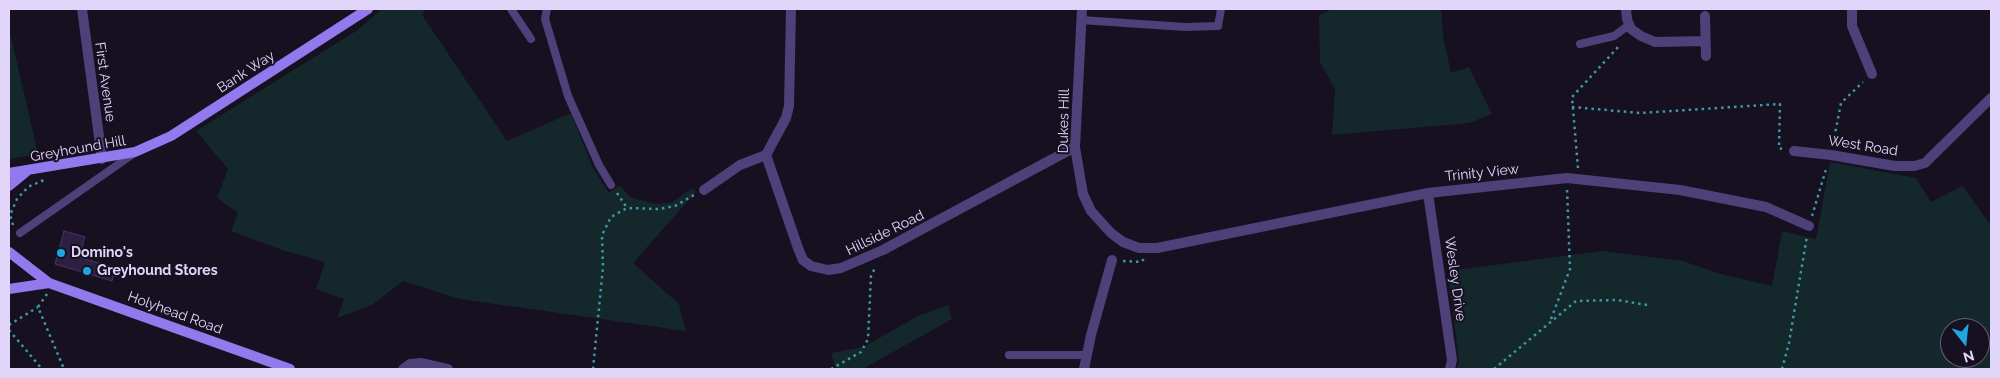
<!DOCTYPE html>
<html>
<head>
<meta charset="utf-8">
<style>
	body { margin:0 }
	#map { position:relative; width:2000px; height:378px; overflow:hidden; background:#161021; font-family:Raleway,sans-serif }
	canvas { display:block }
	.frame { position:absolute; inset:0; border:10px solid #e1d6fa; pointer-events:none }
	.north { position:absolute; left:1940px; top:318px; width:50px; height:50px; box-sizing:border-box; background:#161021; border:1px solid #675f78; border-radius:50%; rotate:164deg; font-size:14px; font-weight:700; line-height:20px; text-align:center; color:#e1d6fa }
	.north::after { content:''; display:block; margin:auto; width:18px; height:22px; background:#1da6df; clip-path:polygon(50% 0,100% 100%,50% 72%,0 100%) }
</style>
</head>
<body>
<div id="map">
<canvas width="2000" height="378"></canvas>
<div class="frame"></div>
<div class="north">N</div>
</div>
<script>
const c = document.querySelector('canvas').getContext('2d');
c.lineJoin = 'round';
function paint(path, color) {
  c.fillStyle = color;
  c.fill(path, 'evenodd');
}
function toPath(rows) {
  const path = new Path2D();
  for (const r of rows) {
    path.moveTo(r[0], r[1]);
    for (let i = 2; i < r.length; i += 2) path.lineTo(r[i], r[i + 1]);
  }
  return path;
}
function strokePath(path, color, width, dash) {
  c.strokeStyle = color;
  c.lineWidth = width;
  c.lineCap = dash ? 'butt' : 'round';
  c.setLineDash(dash || []);
  c.stroke(path);
}
function label(font, color, halo, rows, align = 'center') {
  c.font = font + ' Raleway,sans-serif';
  c.lineWidth = 4;
  c.setLineDash([]);
  c.textBaseline = 'middle';
  c.strokeStyle = halo;
  c.fillStyle = color;
  for (const [text, x, y, turn = 0] of rows) {
    c.save();
    c.translate(x, y);
    c.rotate((+turn || 0) * Math.PI / 180);
    c.textAlign = isNaN(turn) ? turn : align;
    if (halo) c.strokeText(text, 0, 0);
    c.fillText(text, 0, 0);
    c.restore();
  }
}
paint(toPath([
	[382,9,426,9,422,15,507,141,571,113,593,168,609,193,619,185,632,198,656,204,671,203,692,188,696,192,633,263,679,304,686,331,460,299,403,281,372,305,337,318,344,299,316,289,325,262,285,251,231,231,238,213,217,198,228,169,196,131,356,31],
	[1333,9,1441,9,1443,35,1451,73,1469,67,1492,114,1469,123,1332,135,1335,89,1320,62,1319,15],
	[9,28,38,154,10,159,9,158],
	[1830,162,1916,178,1931,202,1963,186,1991,226,1991,369,1456,369,1459,362,1448,271,1602,251,1683,261,1721,274,1772,286,1782,231,1816,239],
	[1950,328,1980,328,1980,358,1950,358],
	[948,305,952,319,863,369,836,369,831,353,863,347,918,316]
]), '#14272a');
const building = toPath([
	[64,231,85,237,79,257,116,268,112,281,55,264,64,231]
]);
paint(building, '#2c1f40');
strokePath(building, '#483469', 1);
strokePath(toPath([
	[1572,107,1640,113,1780,104,1779,148,1782,149],
	[1833,144,1841,103,1863,82],
	[1578,168,1572,97,1620,45],
	[617,193,627,208],
	[1812,216,1827,166],
	[13,225,10,215,17,199,28,187,44,180],
	[1123,261,1141,262,1144,259],
	[47,294,38,307,64,369],
	[1551,319,1570,269,1567,188],
	[9,325,38,307],
	[9,330,42,369],
	[593,369,603,267,602,235,611,217,627,208,659,209,675,206,694,195],
	[831,369,861,352,868,339,871,276,876,266],
	[1494,369,1576,301,1617,300,1647,305],
	[1782,369,1789,343,1807,236]
]), '#3e98a6', 2.5, [2.5, 4]);
strokePath(toPath([
	[511,9,531,39],
	[547,9,545,19,568,96,599,165,611,185],
	[1081,20,1185,27,1218,26,1221,9],
	[1580,44,1614,36,1629,25],
	[20,233,133,154],
	[1009,355,1086,355]
]), '#4e417a', 8);
strokePath(toPath([
	[82,9,102,159],
	[791,9,789,106,786,118,766,155,798,248,803,260,811,266,828,270,841,268,883,250,1075,147],
	[1082,9,1075,147,1083,194,1091,211,1111,233,1123,242,1139,248,1157,248,1428,193,1567,178,1680,190,1766,207,1809,226],
	[1626,9,1627,19,1631,29,1641,36,1655,42,1705,41],
	[1852,9,1852,26,1872,74],
	[1705,16,1706,56],
	[1794,151,1831,155,1895,166,1914,166,1925,163,1991,98],
	[704,190,740,165,766,155],
	[1428,193,1452,360,1450,369],
	[403,369,410,364,422,363,448,369],
	[1084,369,1091,335,1112,260]
]), '#4e417a', 10);
strokePath(toPath([
	[9,173,135,152,171,136,368,9],
	[9,186,26,172],
	[9,252,49,283,290,369],
	[9,289,49,283]
]), '#9279ee', 10);
for (const [x, y, r, color] of [
	[61,253,5,"#1da6df"],
	[87,271,5,"#1da6df"]
]) {
  const dot = new Path2D();
  dot.arc(x, y, r, 0, 2 * Math.PI);
  c.fillStyle = color;
  c.fill(dot);
  strokePath(dot, '#161021', 2);
}
label('14px', '#e1d6fa', '#161021', [
	["Bank Way",246,72,-33],
	["First Avenue",105,82,82],
	["Dukes Hill",1064,121,-89],
	["West Road",1863,146,9],
	["Greyhound Hill",78,149,-10],
	["Trinity View",1482,173,-6],
	["Hillside Road",885,233,-26],
	["Wesley Drive",1455,279,82],
	["Holyhead Road",175,313,20]
]);
label('bold 14px', '#e1d6fa', '#161021', [
	["Domino's",71,253],
	["Greyhound Stores",97,271]
], 'left');
</script>
</body>
</html>
